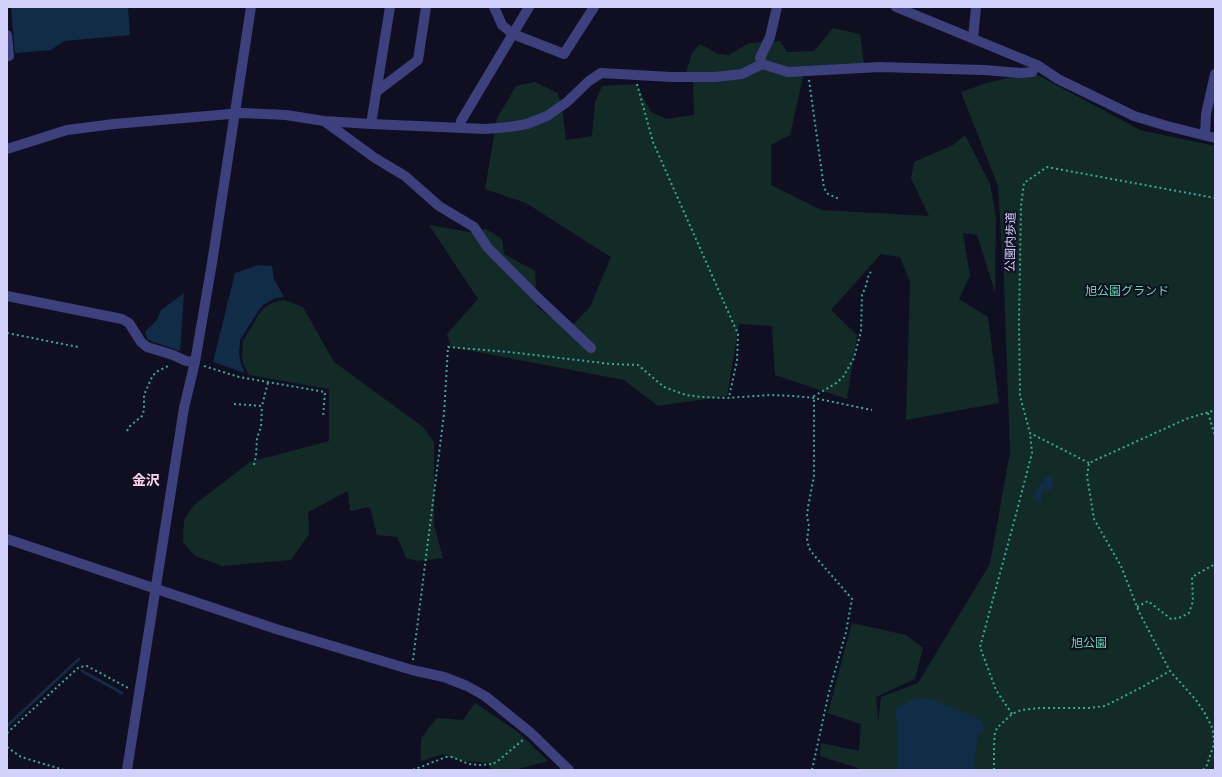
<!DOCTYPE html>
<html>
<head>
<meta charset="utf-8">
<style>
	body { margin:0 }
	#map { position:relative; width:1222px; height:777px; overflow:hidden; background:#100f21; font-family:Montserrat,sans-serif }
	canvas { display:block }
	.frame { position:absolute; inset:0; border:8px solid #d2d1fc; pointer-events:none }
</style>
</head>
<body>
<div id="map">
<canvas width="1222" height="777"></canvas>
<div class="frame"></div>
</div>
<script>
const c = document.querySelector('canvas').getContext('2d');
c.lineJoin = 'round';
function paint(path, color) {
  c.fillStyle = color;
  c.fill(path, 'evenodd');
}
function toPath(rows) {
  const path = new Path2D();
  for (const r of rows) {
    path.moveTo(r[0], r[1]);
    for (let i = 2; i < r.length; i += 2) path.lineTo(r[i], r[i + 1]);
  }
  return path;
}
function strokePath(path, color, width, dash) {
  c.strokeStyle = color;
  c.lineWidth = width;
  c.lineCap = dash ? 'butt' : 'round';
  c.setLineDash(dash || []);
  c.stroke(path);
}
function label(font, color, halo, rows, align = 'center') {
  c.font = font + ' Montserrat,"Noto Sans JP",sans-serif';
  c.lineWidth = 4;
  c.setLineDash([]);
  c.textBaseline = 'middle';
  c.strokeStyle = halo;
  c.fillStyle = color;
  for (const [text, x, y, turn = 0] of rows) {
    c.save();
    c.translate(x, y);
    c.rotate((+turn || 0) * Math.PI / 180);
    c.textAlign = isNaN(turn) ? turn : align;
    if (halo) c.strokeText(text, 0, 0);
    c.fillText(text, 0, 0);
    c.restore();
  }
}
paint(toPath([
	[833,28,860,34,864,64,805,68,790,135,771,145,771,185,821,210,929,216,911,178,914,162,953,145,965,135,990,184,996,218,995,292,977,235,963,233,970,276,959,299,988,317,999,403,906,420,910,282,900,257,881,254,831,310,857,335,847,399,775,375,772,326,739,324,727,396,658,406,624,380,451,347,447,334,478,299,429,225,469,232,486,229,502,239,504,254,535,271,537,307,568,330,590,307,611,257,526,203,485,189,497,118,516,86,535,82,558,93,563,114,566,140,592,136,595,102,602,86,636,84,651,112,666,119,694,115,693,81,686,73,692,53,700,44,718,54,729,55,749,43,780,41,787,52,814,51],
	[1032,72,1140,130,1215,146,1215,770,858,770,858,768,820,756,821,743,859,751,861,724,828,713,852,623,906,635,923,648,915,679,876,697,878,722,881,697,918,683,990,564,1010,452,1004,282,998,186,961,92,987,83],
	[284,300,303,307,334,362,423,427,434,442,434,525,443,558,418,561,406,558,397,537,377,535,370,507,350,511,348,491,308,512,309,534,291,560,222,566,195,556,183,542,184,520,194,505,250,462,329,441,329,389,249,375,243,364,242,354,243,341,259,314,264,308,272,303],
	[475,703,518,732,548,761,515,770,492,770,488,763,457,760,443,754,421,761,421,738,437,718,463,720]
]), '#122b27');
paint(toPath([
	[11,7,128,7,130,35,64,41,51,50,15,53],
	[258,265,272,266,274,279,284,297,275,298,263,305,257,313,240,340,239,353,241,364,245,373,213,362,235,273],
	[184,293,180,351,148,340,145,332,157,320,161,310],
	[1049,476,1054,480,1051,491,1044,489,1041,503,1038,503,1034,498,1035,491,1037,489,1040,488,1040,485,1046,477],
	[917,698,932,699,980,719,985,728,978,736,974,760,975,770,898,770,896,708]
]), '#112c47');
strokePath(toPath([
	[82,671,122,693],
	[7,726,79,659]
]), '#112c47', 3);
strokePath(toPath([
	[809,80,824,188,828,194,839,199],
	[637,84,653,142,738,334,737,361,729,397],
	[7,333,78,347],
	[204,366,239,377,325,392,323,418],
	[234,404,262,406,268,382],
	[1208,413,1215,436],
	[127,431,130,426,142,416,144,410,144,395,152,377,156,372,170,365],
	[1089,463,1030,433,1020,396,1019,321,1021,206,1024,183,1047,167,1215,198],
	[254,465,256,456,257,438,261,427,262,406],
	[1137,607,1148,601,1171,619,1179,618,1189,613,1193,601,1192,577,1215,564],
	[413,660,444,414,448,347,509,352,611,364,638,365,664,387,686,395,702,397,726,398,771,395,793,396,814,398,872,410],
	[1012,714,996,690,980,647,1015,518,1032,453,1030,433],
	[7,733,79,667,87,666,130,689],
	[7,747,21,757,64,770],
	[1209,756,1215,757],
	[413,770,446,757,452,757,469,764,480,765,493,764,499,760,524,739],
	[812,770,829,692,846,632,852,599,813,554,809,548,807,539,809,526,807,516,808,507,814,476,814,396,835,384,843,377,854,358,861,331,862,294,865,289,869,274,871,272],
	[994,770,994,745,995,732,998,727,1012,714,1021,710,1041,708,1089,708,1105,706,1144,686,1170,671],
	[1203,770,1207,765,1214,744,1213,731,1211,725,1204,712,1196,700,1170,671,1139,612,1121,566,1094,519,1087,476,1089,463,1186,419,1215,410]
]), '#35ac9a', 2, [2, 3]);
strokePath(toPath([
	[494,7,502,25,513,34,564,54,594,7],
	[896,7,1037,65,1058,79,1134,116,1167,126,1215,138],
	[7,35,9,56,7,56],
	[973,38,976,7],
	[762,64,760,58,770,37,777,7],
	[376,92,418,60,426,7],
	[324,121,375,158,405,176,439,206,474,227,488,248,539,299,591,348],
	[371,124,390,7],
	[460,127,461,121,529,7],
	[1205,135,1206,114,1215,74],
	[7,149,67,130,114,124,242,113,286,115,324,121,371,124,486,129,509,127,527,124,547,116,567,102,589,81,601,73,671,77,715,77,742,74,762,64,788,72,880,67,984,70,1021,73,1032,72,1037,65],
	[7,296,122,319,129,323,141,342,147,347,173,355,186,361,195,362],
	[7,539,276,629,412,670,444,677,467,686,485,696,531,733,569,770],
	[127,770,184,408,195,362,212,263,251,7]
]), '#3c407d', 10);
label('12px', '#d2d1fc', '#100f21', [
	["公園内歩道",1011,242,-89]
]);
label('12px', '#62d8af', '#100f21', [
	["旭公園グランド",1127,291],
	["旭公園",1089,643]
]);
label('bold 14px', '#fcd3f1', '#100f21', [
	["金沢",146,481]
]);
</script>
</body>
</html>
